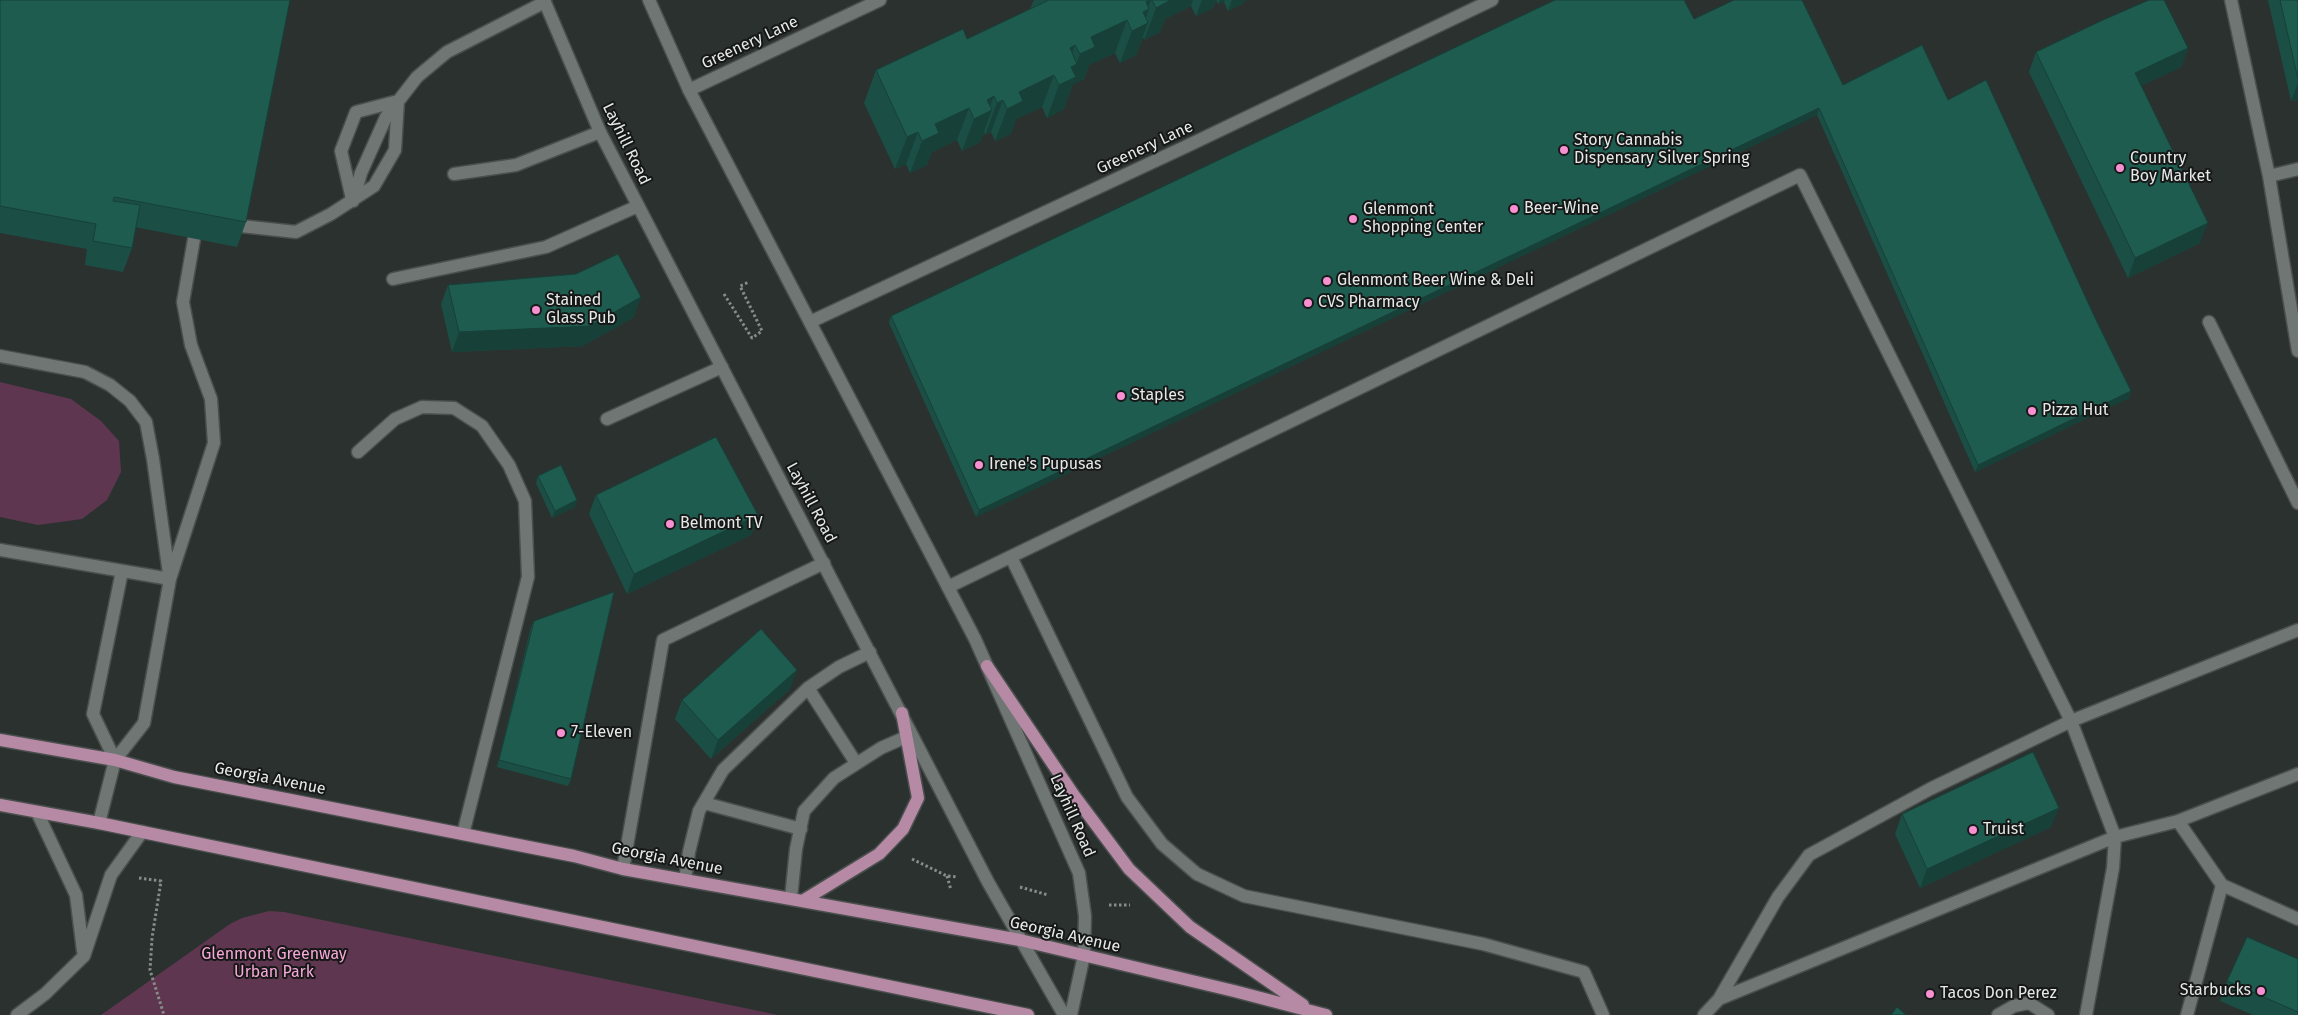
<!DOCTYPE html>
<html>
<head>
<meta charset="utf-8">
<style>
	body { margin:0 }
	canvas { display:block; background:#2a312f }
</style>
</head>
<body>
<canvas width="2298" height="1015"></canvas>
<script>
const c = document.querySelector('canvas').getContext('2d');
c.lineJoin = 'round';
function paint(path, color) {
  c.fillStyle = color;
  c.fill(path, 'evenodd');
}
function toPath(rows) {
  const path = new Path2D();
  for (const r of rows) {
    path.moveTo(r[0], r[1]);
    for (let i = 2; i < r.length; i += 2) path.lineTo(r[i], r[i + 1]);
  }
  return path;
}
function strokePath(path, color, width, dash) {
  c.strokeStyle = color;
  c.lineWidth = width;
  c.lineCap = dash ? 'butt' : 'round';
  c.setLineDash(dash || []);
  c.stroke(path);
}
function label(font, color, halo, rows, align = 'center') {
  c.font = font + ' "Fira Sans",sans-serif';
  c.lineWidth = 4;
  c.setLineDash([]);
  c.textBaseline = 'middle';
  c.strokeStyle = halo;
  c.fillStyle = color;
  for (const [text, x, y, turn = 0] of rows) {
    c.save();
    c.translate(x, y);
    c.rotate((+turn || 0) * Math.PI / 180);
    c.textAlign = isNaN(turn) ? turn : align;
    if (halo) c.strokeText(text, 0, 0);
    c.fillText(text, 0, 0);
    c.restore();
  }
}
paint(toPath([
	[0,382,71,399,101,421,119,441,121,472,107,500,82,519,38,525,0,517],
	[269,911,284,912,778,1015,101,1015,230,924,242,918]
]), '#5f364f');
const lane = toPath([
	[2231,0,2269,176],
	[2298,169,2269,176,2298,351],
	[454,174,516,165,600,132],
	[352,199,341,151,356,112,398,101],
	[353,201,361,173,386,117,417,77,447,52,545,2],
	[241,226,296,232,331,214,374,186,395,150,398,101],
	[393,279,546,247,638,206],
	[2209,322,2298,503],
	[0,356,85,372,110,385,130,401,146,422,153,459,169,574],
	[607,419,722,367],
	[358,452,395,419,422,407,454,408,482,426,509,465,525,501,528,577,463,834],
	[0,550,170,579],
	[1011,557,1127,797,1162,844,1197,874,1244,896,1483,944,1584,972,1603,1015],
	[948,587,1800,175,2071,721,2115,837,1719,999],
	[808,688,856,763],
	[115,760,93,714,122,571],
	[704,803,801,829],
	[2178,821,2222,885,2187,1015],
	[99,823,115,760,144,723,170,579,214,443,211,399,191,345,183,302,194,239],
	[623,869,663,640,824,563],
	[685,880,689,852,699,811,723,770,808,688,839,667,870,652],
	[2222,885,2298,919],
	[791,898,796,849,804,811,834,778,881,748,906,737],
	[1704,1015,1719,999,1778,897,1809,855,1930,789,2071,721,2298,630],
	[1998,1015,2014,1006,2029,1003,2048,1015],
	[2086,1015,2113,868,2115,837,2178,821,2298,774]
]);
const street = toPath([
	[689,90,880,0],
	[810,322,1187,146,1492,0],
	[37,812,76,895,83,951],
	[17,1015,45,994,84,956,111,875,142,832]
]);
const secondary = toPath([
	[544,0,600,132,988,882,1064,1015],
	[649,0,689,90,975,639,1079,873,1085,916,1084,955,1071,1015]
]);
const primary = toPath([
	[987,666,1073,794,1129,869,1190,927,1303,1005],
	[0,740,115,760,174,777,574,856,623,869,1020,940,1234,991,1326,1015],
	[0,805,99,823,1028,1015],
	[804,900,879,854,903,829,918,798,902,713]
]);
strokePath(lane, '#4a4f4d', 15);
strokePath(street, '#4a4f4d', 15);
strokePath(secondary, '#4a4f4d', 15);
strokePath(primary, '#4a4f4d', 15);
strokePath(toPath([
	[724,294,752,338,762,331,740,286,749,282],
	[912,859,947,876,958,877],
	[947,876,951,890],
	[139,878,161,881,152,938,150,970,164,1015],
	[1020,887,1048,895],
	[1109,905,1130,905]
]), '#878c8b', 3, [2.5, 2.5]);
strokePath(lane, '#6f7674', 12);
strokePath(street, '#6f7674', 12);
strokePath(secondary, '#6f7674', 12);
strokePath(primary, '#b689a5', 12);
paint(toPath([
	[0,0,246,222,237,247,135,227,132,248,123,272,85,265,87,249,0,233],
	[1034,0,1216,0,1213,8,1196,16,1191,6,1165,19,1160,32,1144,40,1143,37,1136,55,1120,63,1115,53,1089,65,1084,79,1073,84,1064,109,1047,118,1042,107,1016,119,1011,134,995,141,991,132,985,135,984,132,980,142,962,151,957,140,932,152,927,165,910,173,906,164,895,169,864,103,876,70,967,39,1030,9],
	[1216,0,1245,0,1244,3,1228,11,1224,2,1218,4],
	[2268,0,2298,0,2298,100,2291,101],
	[1694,19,1843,85,1948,100,2095,318,2131,391,2129,398,1975,472,1817,115,976,517,889,323,891,316],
	[2188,48,2181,67,2141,86,2200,243,2128,278,2029,72,2036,52],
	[448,285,634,317,583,346,452,352,441,304],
	[538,476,575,507,552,518,536,483],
	[596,495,758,515,751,535,627,594,589,514],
	[534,621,571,779,568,786,497,767,531,627],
	[790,689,711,759,675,719,682,700],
	[1902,814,2051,827,1920,888,1895,834],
	[2298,959,2298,1015,2253,1015,2220,1001,2227,981]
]), '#1b4f45');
paint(toPath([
	[1149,0,1151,0,1147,10,1149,9,1143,25,1148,23,1136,55,1120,63,1132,31,1146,2],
	[1164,0,1193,0,1191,6,1165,19,1160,32,1144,40,1156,8],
	[1202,0,1216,0,1213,8,1196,16],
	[1220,0,1225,0,1224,2,1218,4],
	[1232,0,1245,0,1244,3,1228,11],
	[1127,20,1115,53,1089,65,1084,79,1073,84,1064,109,1047,118,1059,85,1071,67,1076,64,1080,54,1091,37],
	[1075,45,1063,77,1070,48],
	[2188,48,2181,67,2128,92,2135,73],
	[1054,75,1042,107,1016,119,1011,134,995,141,1007,109,1019,92],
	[2298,83,2298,100,2291,101],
	[994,96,988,111,992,110,980,142,962,151,974,119,987,100],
	[1003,100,991,132,985,135,997,103],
	[969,108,957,140,932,152,927,165,910,173,922,141,935,124],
	[1819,108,1817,115,976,517,979,510],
	[918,132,906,164,895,169,907,137],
	[2208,223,2200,243,2128,278,2135,258],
	[641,297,634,317,583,346,452,352,459,332],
	[2131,391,2129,398,1975,472,1978,465],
	[577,500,575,507,552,518,555,511],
	[758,515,751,535,627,594,634,574],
	[797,670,790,689,711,759,718,740],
	[2059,808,2051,827,1920,888,1927,869]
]), '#164038');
const building = toPath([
	[0,0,290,0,246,222,114,197,113,201,140,205,132,248,93,241,96,224,0,206,0,0],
	[1047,0,1149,0,1146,2,1149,9,1143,12,1148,23,1132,31,1127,20,1091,37,1095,47,1080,54,1075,45,1070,48,1077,64,1071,67,1076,77,1059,85,1054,75,1019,92,1023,101,1007,109,1003,100,997,103,994,96,987,100,992,110,974,119,969,108,935,124,939,133,922,141,918,132,907,137,876,70,963,29,967,39,1047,1,1047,0],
	[1152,0,1171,0,1156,8,1152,0],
	[1555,0,1684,0,1694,19,1734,0,1802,0,1843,85,1922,45,1948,100,1986,80,2095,318,2131,391,1978,465,1819,108,979,510,891,316,1555,0],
	[2149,0,2164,0,2188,48,2135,73,2208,223,2135,258,2036,52,2103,20,2149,0],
	[2280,0,2298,0,2298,79,2280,0],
	[618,254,641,297,590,326,459,332,448,285,576,274,618,254],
	[716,437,758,515,634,574,596,495,716,437],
	[561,465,577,500,555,511,538,476,561,465],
	[614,592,571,779,499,760,534,621,614,592],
	[761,629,797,670,718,740,682,700,761,629],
	[2033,752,2059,808,1927,869,1902,814,2033,752],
	[2247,937,2298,959,2298,1012,2227,981,2247,937],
	[1897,1007,1906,1015,1891,1015,1897,1007]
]);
paint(building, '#1f5c50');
strokePath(building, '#164038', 1);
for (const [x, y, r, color] of [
	[1564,150,5,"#f690d0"],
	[2120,168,5,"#f690d0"],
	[1514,209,5,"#f690d0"],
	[1353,219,5,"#f690d0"],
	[1327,281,5,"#f690d0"],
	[1308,303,5,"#f690d0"],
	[536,310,5,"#f690d0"],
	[1121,396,5,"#f690d0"],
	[2032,411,5,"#f690d0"],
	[979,465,5,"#f690d0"],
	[670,524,5,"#f690d0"],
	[561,733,5,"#f690d0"],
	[1973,830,5,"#f690d0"],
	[2261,991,5,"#f690d0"],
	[1930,994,5,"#f690d0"]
]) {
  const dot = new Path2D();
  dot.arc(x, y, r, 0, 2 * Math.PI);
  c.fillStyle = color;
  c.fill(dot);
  strokePath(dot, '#151817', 2);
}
label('16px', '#e5e9e8', '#151817', [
	["Greenery Lane",750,43,-25],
	["Layhill Road",626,144,64],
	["Greenery Lane",1145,148,-25],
	["Layhill Road",811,503,62],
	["Georgia Avenue",270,779,11],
	["Layhill Road",1072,816,66],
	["Georgia Avenue",667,859,11],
	["Georgia Avenue",1065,935,13]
]);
label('16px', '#e5e9e8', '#151817', [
	["Story Cannabis",1574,141],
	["Dispensary Silver Spring",1574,159],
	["Country",2130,159],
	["Boy Market",2130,177],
	["Beer-Wine",1524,209],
	["Glenmont",1363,210],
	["Shopping Center",1363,228],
	["Glenmont Beer Wine & Deli",1337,281],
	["Stained",546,301],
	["Glass Pub",546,319],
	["CVS Pharmacy",1318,303],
	["Staples",1131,396],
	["Pizza Hut",2042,411],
	["Irene's Pupusas",989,465],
	["Belmont TV",680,524],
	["7-Eleven",571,733],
	["Truist",1983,830],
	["Starbucks",2251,991,"right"],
	["Tacos Don Perez",1940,994]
], 'left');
label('16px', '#f8a7d8', '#151817', [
	["Glenmont Greenway",274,955],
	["Urban Park",274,973]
]);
</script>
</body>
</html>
